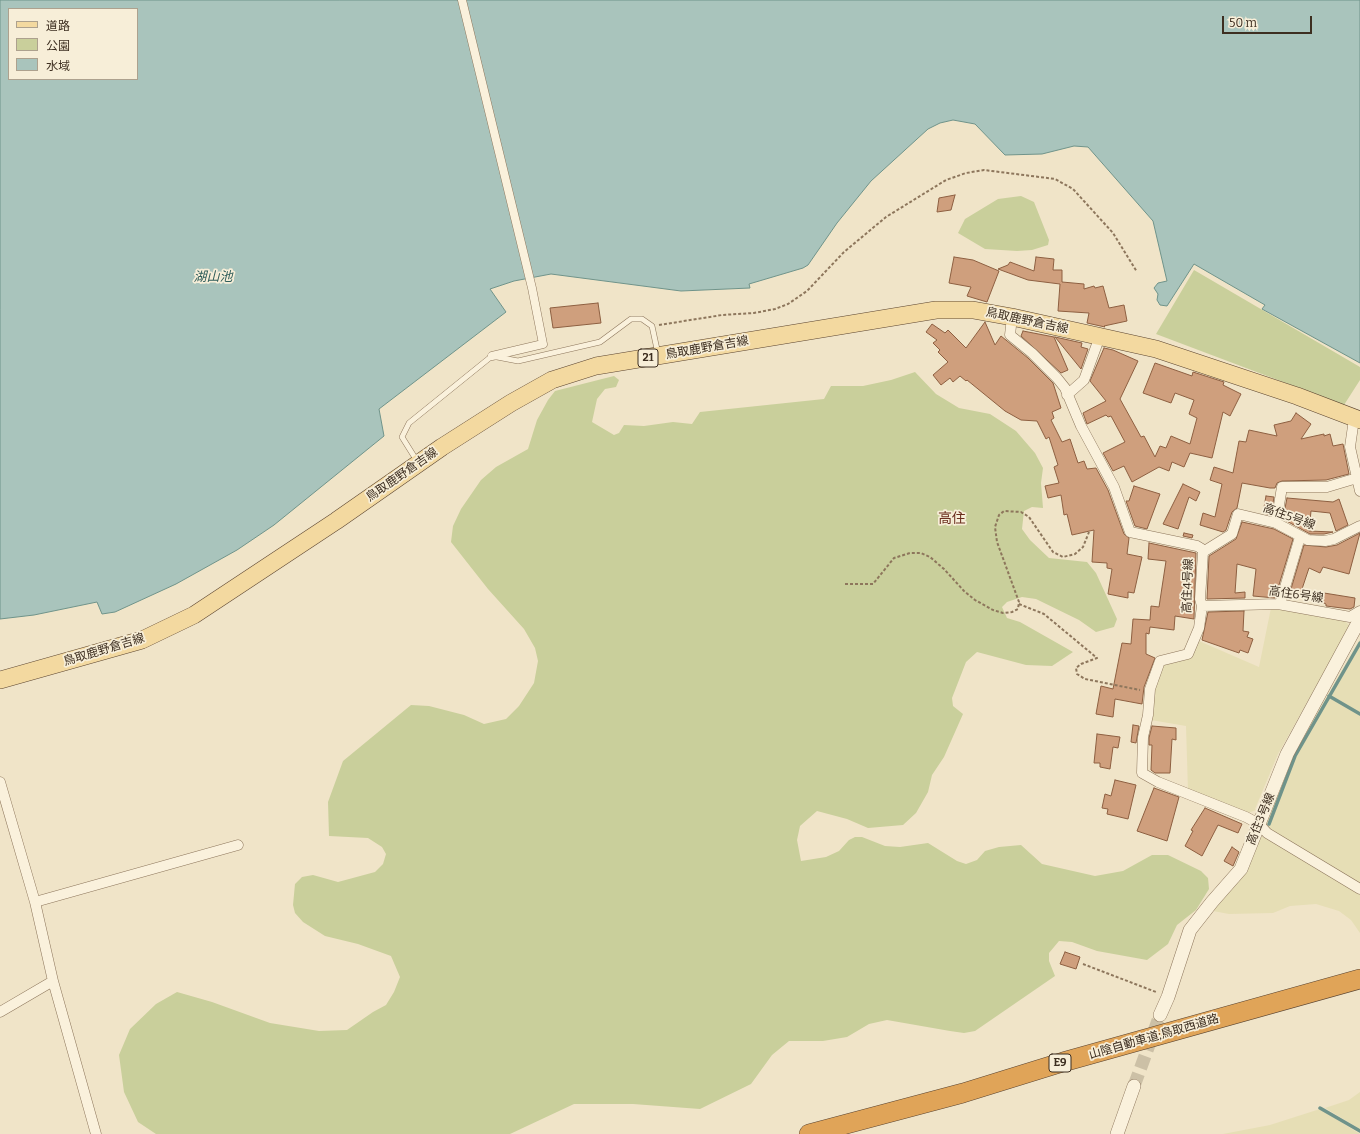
<!DOCTYPE html>
<html>
<head>
<meta charset="utf-8">
<style>
	body { margin:0 }
	#map { position:relative; width:1360px; height:1134px; overflow:hidden; background:#f0e4c8; font-family:Bitter,"Noto Sans JP",serif }
	canvas { display:block }
	.legend { position:absolute; left:8px; top:8px; width:130px; height:72px; box-sizing:border-box; background:#f7eed8; border:1px solid #ada18e; margin:0; padding:5px 7px; list-style:none; font-size:12px; color:#3d2e20 }
	.legend li { display:flex; align-items:center; gap:8px; height:20px }
	.legend b { width:20px; border:1px solid #ada18e }
	.scale { position:absolute; left:1222px; top:16px; width:90px; height:18px; box-sizing:border-box; border:2px solid #3d2e20; border-top:0; padding-left:5px; font-size:12px; line-height:14px; white-space:nowrap; color:#3d2e20; -webkit-text-stroke:3px #f7eed8; paint-order:stroke }
</style>
</head>
<body>
<div id="map">
<canvas width="1360" height="1134"></canvas>
<ul class="legend">
<li><b style="height:5px;background:#f3d9a0"></b>道路</li>
<li><b style="height:11px;background:#c9cf9b"></b>公園</li>
<li><b style="height:11px;background:#a9c4bc"></b>水域</li>
</ul>
<div class="scale">50 m</div>
</div>
<script>
const c = document.querySelector('canvas').getContext('2d');
c.lineJoin = 'round';
function paint(path, color) {
  c.fillStyle = color;
  c.fill(path, 'evenodd');
}
function toPath(rows) {
  const path = new Path2D();
  for (const r of rows) {
    path.moveTo(r[0], r[1]);
    for (let i = 2; i < r.length; i += 2) path.lineTo(r[i], r[i + 1]);
  }
  return path;
}
function strokePath(path, color, width, dash) {
  c.strokeStyle = color;
  c.lineWidth = width;
  c.lineCap = dash ? 'butt' : 'round';
  c.setLineDash(dash || []);
  c.stroke(path);
}
function label(font, color, halo, rows, align = 'center') {
  c.font = font + ' Bitter,"Noto Sans JP",serif';
  c.lineWidth = 3.5;
  c.setLineDash([]);
  c.textBaseline = 'middle';
  c.strokeStyle = halo;
  c.fillStyle = color;
  for (const [text, x, y, turn = 0] of rows) {
    c.save();
    c.translate(x, y);
    c.rotate((+turn || 0) * Math.PI / 180);
    c.textAlign = isNaN(turn) ? turn : align;
    if (halo) c.strokeText(text, 0, 0);
    c.fillText(text, 0, 0);
    c.restore();
  }
}
paint(toPath([
	[1271,608,1344,620,1350,626,1278,754,1255,809,1256,810,1248,813,1188,791,1186,726,1151,720,1155,686,1163,663,1181,658,1199,641,1259,667],
	[1360,639,1360,885,1268,829,1266,820,1268,820,1295,752],
	[1259,836,1266,838,1360,894,1360,933,1351,920,1339,911,1316,904,1290,906,1273,913,1229,914,1213,911,1245,871,1258,845],
	[1360,1092,1360,1129,1325,1108,1349,1100],
	[1320,1109,1360,1134,1223,1134,1270,1125]
]), '#e6deb5');
paint(toPath([
	[1021,196,1034,202,1049,240,1048,245,1032,250,1017,251,985,249,958,233,965,219,998,199],
	[1194,270,1360,367,1360,380,1344,405,1156,334],
	[915,372,936,394,959,408,990,414,1016,431,1035,453,1043,468,1041,483,1043,508,1032,507,1024,511,1022,529,1030,540,1049,558,1087,562,1096,573,1117,619,1114,627,1096,632,1079,620,1036,599,1022,597,1007,602,1002,607,1007,618,1020,622,1073,652,1052,666,1026,665,977,652,966,662,952,698,953,706,963,714,944,757,932,775,928,792,916,813,903,825,868,828,847,819,817,811,800,826,797,840,801,861,826,857,839,851,849,840,855,837,862,837,885,846,900,847,928,843,957,861,966,864,977,860,985,851,999,847,1021,845,1042,864,1095,876,1123,871,1152,855,1168,855,1201,871,1208,878,1209,889,1196,910,1177,925,1168,944,1147,960,1097,951,1072,942,1059,941,1049,953,1049,961,1055,976,975,1031,964,1033,950,1031,887,1020,869,1024,847,1037,823,1041,789,1041,772,1055,751,1084,700,1109,633,1104,574,1104,510,1134,156,1134,138,1122,124,1092,119,1055,130,1029,156,1004,177,992,212,1002,270,1023,319,1031,347,1030,373,1012,386,1005,394,992,400,977,391,956,358,944,325,936,303,922,295,913,293,905,295,884,302,877,313,875,338,882,375,872,383,864,386,854,382,847,368,838,329,836,328,802,343,761,411,705,429,706,464,715,484,724,506,719,519,706,534,683,538,661,535,648,524,629,488,589,451,542,453,526,461,509,481,480,496,467,528,449,537,420,548,400,555,391,602,379,614,376,619,380,616,387,605,389,597,399,592,422,614,435,619,433,624,425,644,426,673,422,692,424,700,412,824,399,831,386,863,386,891,380]
]), '#c9cf9b');
const water = toPath([
	[0,0,1360,0,1360,363,1262,309,1265,305,1194,264,1167,306,1160,305,1157,300,1158,294,1154,288,1158,283,1167,281,1153,221,1088,147,1074,146,1042,154,1005,155,975,124,953,120,940,123,928,129,871,181,837,223,808,265,803,268,749,284,750,288,681,291,551,274,514,281,490,289,506,312,379,409,384,436,274,525,237,550,176,584,115,612,102,614,97,602,34,615,0,619,0,0],
	[9,9,137,9,137,79,9,79,9,9]
]);
paint(water, '#a9c4bc');
strokePath(water, '#6f938a', 1);
strokePath(toPath([
	[1329,696,1360,714],
	[1269,824,1295,756,1360,643],
	[1320,1108,1360,1131]
]), '#6f938a', 3.5);
const building = toPath([
	[955,195,951,210,937,212,939,198,955,195],
	[954,257,973,260,999,271,987,302,967,296,971,287,949,283,954,257],
	[1036,257,1054,259,1053,270,1062,270,1062,282,1084,284,1084,289,1094,286,1095,288,1103,286,1109,308,1124,305,1127,321,1104,326,1105,327,1087,323,1089,313,1058,311,1060,284,1028,280,998,269,1008,265,1010,262,1034,271,1036,257],
	[598,303,601,323,553,328,550,308,598,303],
	[985,322,995,345,1001,336,1028,358,1053,383,1061,408,1052,412,1054,418,1051,420,1062,442,1070,439,1078,463,1084,461,1087,469,1096,468,1108,490,1124,534,1129,538,1127,554,1142,557,1134,593,1128,592,1128,598,1108,594,1112,569,1107,568,1107,563,1092,562,1094,530,1072,535,1067,514,1064,515,1061,495,1048,498,1045,486,1059,483,1054,467,1058,465,1049,437,1046,439,1037,421,1021,420,1005,411,967,380,966,381,960,376,953,382,950,378,941,385,933,375,948,362,938,352,940,350,933,343,937,340,926,332,932,324,945,333,948,330,966,348,985,322],
	[1023,331,1054,337,1068,370,1061,373,1021,336,1023,331],
	[1055,337,1082,343,1081,347,1088,349,1081,369,1055,337],
	[1104,348,1113,350,1138,361,1120,399,1141,437,1144,436,1155,457,1160,446,1166,448,1171,436,1190,444,1197,418,1189,414,1194,400,1175,393,1171,403,1143,393,1155,363,1192,376,1193,372,1224,382,1223,385,1241,394,1230,416,1223,412,1212,458,1190,453,1184,467,1172,462,1169,471,1159,467,1132,482,1124,466,1113,471,1103,453,1125,442,1111,416,1108,417,1106,415,1087,424,1083,413,1106,401,1090,381,1104,348],
	[1296,413,1311,424,1301,439,1324,434,1324,436,1330,434,1333,446,1343,444,1349,474,1326,480,1282,481,1277,483,1275,488,1270,488,1242,483,1237,508,1232,512,1226,530,1223,532,1200,525,1203,513,1215,517,1222,484,1210,480,1214,467,1233,473,1239,441,1246,442,1249,430,1277,436,1274,425,1291,421,1296,413],
	[1183,484,1200,492,1196,501,1189,497,1178,529,1163,524,1183,484],
	[1134,486,1160,494,1147,529,1135,526,1126,501,1129,501,1134,486],
	[1266,496,1274,497,1271,515,1263,513,1266,496],
	[1287,498,1333,502,1339,499,1348,525,1336,531,1330,513,1311,511,1309,531,1333,532,1324,534,1310,534,1283,519,1287,498],
	[1242,522,1274,529,1293,539,1275,598,1253,596,1256,569,1237,564,1235,593,1245,592,1245,598,1207,599,1209,556,1236,539,1242,522],
	[1184,533,1193,535,1192,538,1183,536,1184,533],
	[1360,533,1349,574,1323,567,1320,573,1309,568,1301,592,1291,589,1304,545,1326,547,1337,545,1360,533],
	[1149,543,1196,553,1194,619,1175,616,1174,630,1150,627,1149,634,1146,633,1146,654,1155,658,1144,687,1142,704,1115,699,1113,717,1096,714,1101,686,1113,689,1122,643,1131,644,1133,619,1150,620,1151,606,1159,607,1166,561,1148,559,1149,543],
	[1324,593,1355,598,1354,607,1350,609,1326,606,1326,604,1322,602,1324,593],
	[1244,611,1243,631,1249,632,1247,637,1253,639,1248,653,1240,650,1239,653,1202,640,1208,612,1244,611],
	[1133,725,1139,726,1136,743,1131,742,1133,725],
	[1152,726,1176,728,1176,740,1172,739,1170,773,1155,773,1151,770,1152,745,1149,745,1149,738,1152,726],
	[1097,734,1120,737,1118,748,1113,747,1110,769,1100,767,1100,763,1094,763,1097,734],
	[1115,780,1136,785,1128,819,1107,814,1108,809,1102,808,1105,794,1111,796,1115,780],
	[1154,788,1179,797,1167,841,1137,831,1154,788],
	[1205,808,1242,824,1238,833,1218,825,1202,856,1185,846,1193,831,1191,830,1205,808],
	[1232,847,1239,852,1233,866,1224,861,1232,847],
	[1065,952,1080,957,1076,969,1060,964,1065,952]
]);
paint(building, '#cf9f7d');
strokePath(building, '#8d5f41', 1);
strokePath(toPath([
	[1134,1086,1160,1015]
]), '#ccc0a6', 13, [13, 6]);
const service = toPath([
	[417,461,402,437,409,423,492,356,518,361,600,342,631,319,642,319,652,326,658,354]
]);
const pedestrian = toPath([
	[462,0,532,288,543,344,492,356]
]);
const minor = toPath([
	[1012,317,1010,335,1032,353,1057,378,1065,388,1081,426,1114,487,1130,532,1197,546,1202,549,1203,552,1200,599,1202,606,1199,628,1188,654,1160,661,1150,689,1148,715,1143,737,1142,773,1158,782,1246,817,1259,824,1267,833,1360,889],
	[1067,395,1084,380,1100,336],
	[1354,419,1350,447,1360,491],
	[1276,523,1282,487,1327,487,1357,478],
	[1203,552,1232,534,1238,514,1276,523,1308,540,1325,541,1334,539,1360,526],
	[1280,604,1300,537],
	[1202,606,1278,604,1350,617,1360,611],
	[0,782,35,902,53,981,96,1134],
	[35,902,238,845],
	[0,1012,53,981]
]);
const tertiary = toPath([
	[1160,1015,1168,997,1190,930,1212,902,1241,869,1287,754,1360,619],
	[1117,1134,1134,1086]
]);
const primary = toPath([
	[0,680,142,640,194,615,336,521,442,447,511,403,552,380,596,366,936,310,973,310,1012,317,1156,349,1297,396,1360,420]
]);
const motorway = toPath([
	[809,1134,963,1093,1063,1062,1360,979]
]);
strokePath(service, '#8d765c', 6);
strokePath(pedestrian, '#8d765c', 9);
strokePath(minor, '#8d765c', 11);
strokePath(tertiary, '#8d765c', 14);
strokePath(primary, '#5b4430', 18);
strokePath(motorway, '#5b4430', 20);
strokePath(toPath([
	[659,325,722,315,754,313,775,309,788,304,807,291,844,252,886,217,946,180,966,173,984,170,1055,179,1073,189,1113,233,1137,272],
	[845,584,873,584,894,558,910,553,921,553,930,557,944,569,964,591,975,600,993,610,1003,613,1012,612,1018,609,1019,602,997,542,995,527,999,515,1004,511,1021,512,1029,517,1053,552,1063,557,1075,554,1083,547,1089,532],
	[1019,604,1044,614,1097,658,1081,664,1076,668,1077,674,1085,679,1140,690],
	[1083,964,1156,992]
]), '#8d765c', 2, [3, 2]);
strokePath(service, '#faf1dc', 5);
strokePath(pedestrian, '#faf1dc', 8);
strokePath(minor, '#faf1dc', 10);
strokePath(tertiary, '#faf1dc', 13);
strokePath(primary, '#f3d9a0', 17);
strokePath(motorway, '#e0a458', 19);
for (const [x, y, w] of [
	[648,358,20],
	[1060,1063,22]
]) {
  const box = new Path2D();
  box.roundRect(x - w / 2, y - 9, w, 18, 3);
  c.fillStyle = '#f7eed8';
  c.fill(box);
  strokePath(box, '#3d2e20', 1);
}
label('bold 11px', '#3d2e20', null, [
	["21",648,358],
	["E9",1060,1063]
]);
label('12px', '#3d2e20', '#f7eed8', [
	["鳥取鹿野倉吉線",1027,321,12],
	["鳥取鹿野倉吉線",707,348,-10],
	["鳥取鹿野倉吉線",402,475,-35],
	["高住5号線",1289,517,20],
	["高住4号線",1188,586,-88],
	["高住6号線",1296,595,8],
	["鳥取鹿野倉吉線",104,650,-17],
	["高住3号線",1261,819,-68],
	["山陰自動車道;鳥取西道路",1154,1037,-16]
]);
label('italic 13px', '#2f5d5a', '#f7eed8', [
	["湖山池",213,277]
]);
label('14px', '#6b2e1e', '#f7eed8', [
	["高住",952,519]
]);
</script>
</body>
</html>
